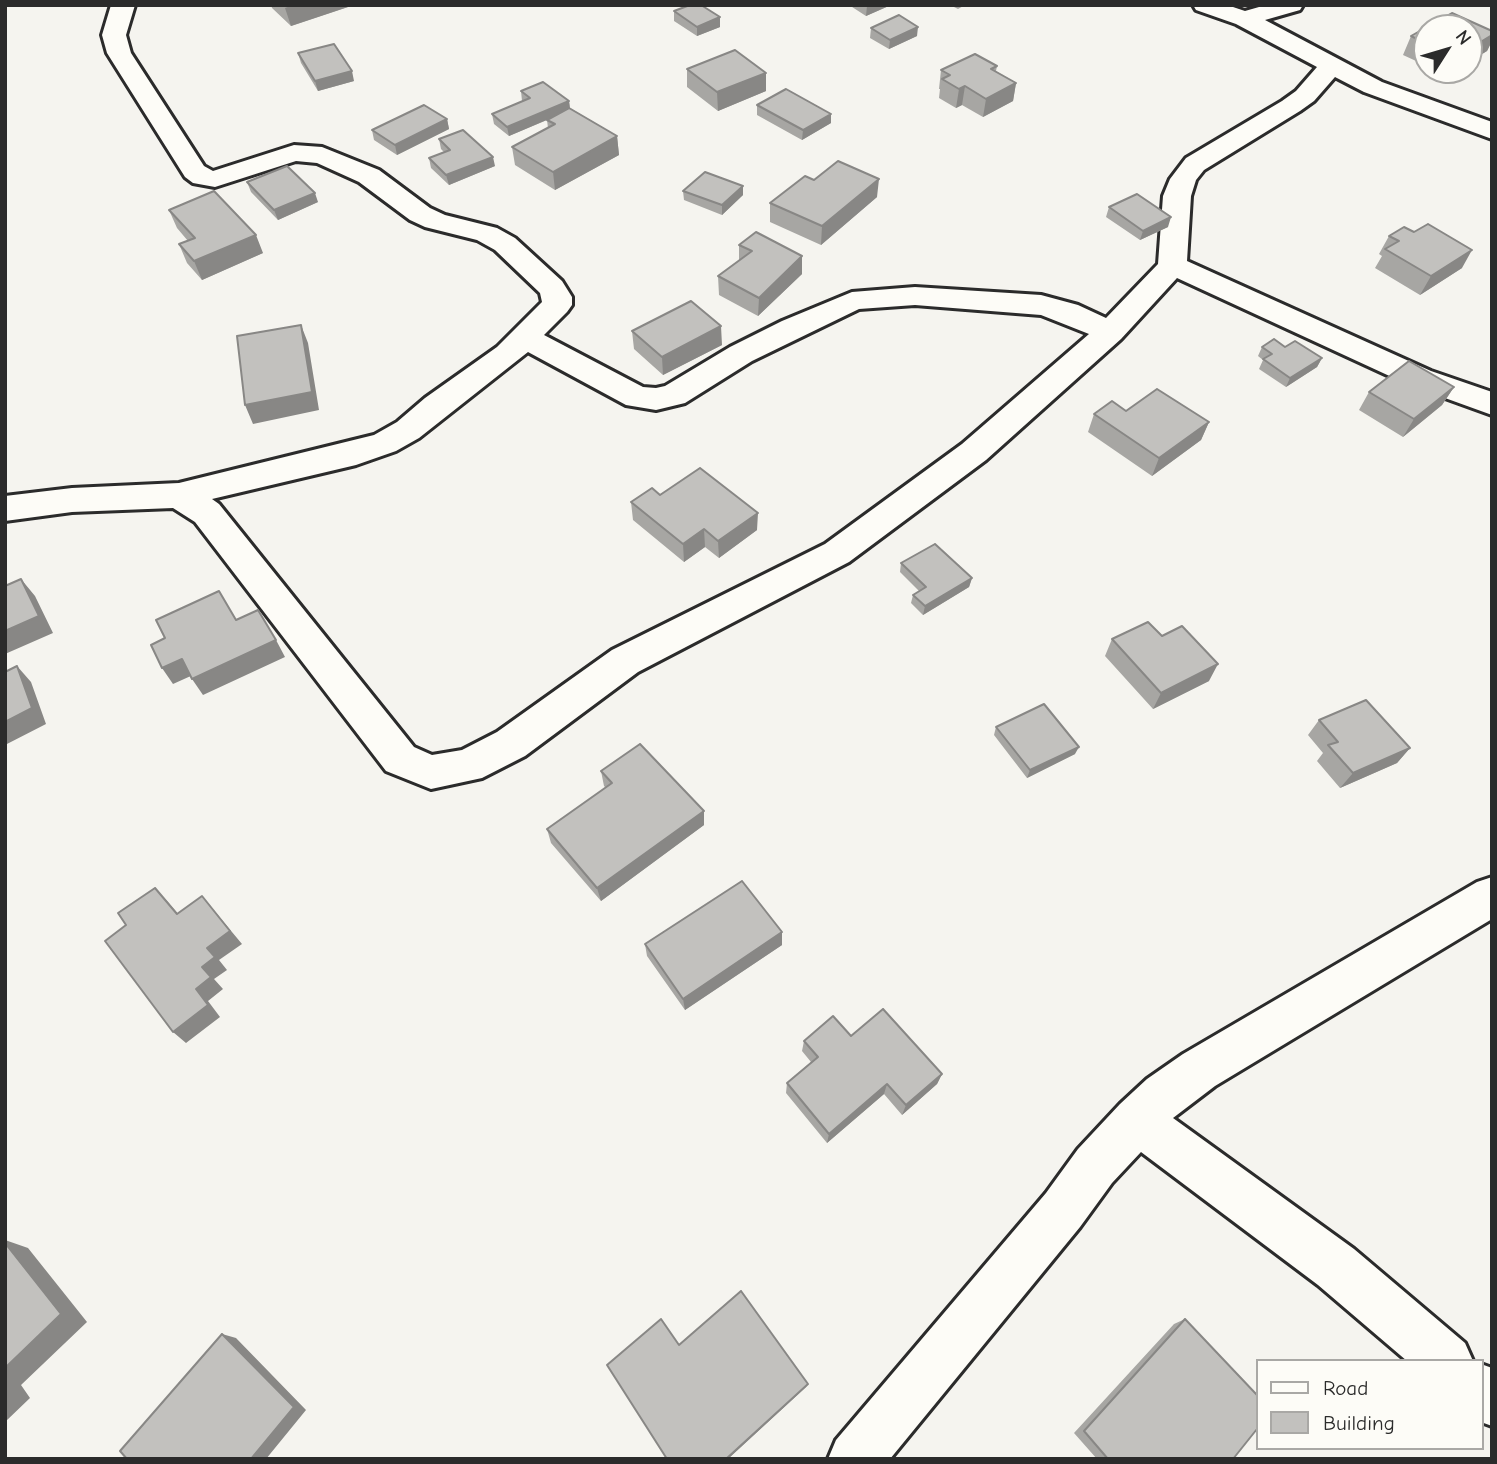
<!DOCTYPE html>
<html>
<head>
<meta charset="utf-8">
<style>
	body { margin:0 }
	#map { position:relative; width:1497px; height:1464px; overflow:hidden; background:#f5f4ef; font-family:"Comic Neue",sans-serif }
	canvas { display:block }
	.frame { position:absolute; inset:0; border:7px solid #2b2b2b; pointer-events:none }
	.legend { position:absolute; left:1256px; top:1359px; width:228px; height:91px; box-sizing:border-box; background:#fdfcf7; border:2px solid #a9a8a5; margin:0; padding:9px 12px; list-style:none; font-size:21px; color:#2b2b2b }
	.legend li { display:flex; align-items:center; gap:14px; height:35px }
	.legend b { width:35px; border:2px solid #a9a8a5 }
	.north { position:absolute; left:1413px; top:14px; width:70px; height:70px; box-sizing:border-box; background:#fdfcf7; border:2px solid #a9a8a5; border-radius:50%; rotate:53deg; font-size:19px; font-weight:700; line-height:28px; text-align:center; color:#2b2b2b }
	.north::after { content:''; display:block; margin:auto; width:24px; height:32px; background:#2b2b2b; clip-path:polygon(50% 0,100% 100%,50% 72%,0 100%) }
</style>
</head>
<body>
<div id="map">
<canvas width="1497" height="1464"></canvas>
<div class="frame"></div>
<ul class="legend">
<li><b style="height:9px;background:#fdfcf7"></b>Road</li>
<li><b style="height:19px;background:#c2c1be"></b>Building</li>
</ul>
<div class="north">N</div>
</div>
<script>
const c = document.querySelector('canvas').getContext('2d');
c.lineJoin = 'round';
function toPath(rows) {
  const path = new Path2D();
  for (const r of rows) {
    path.moveTo(r[0], r[1]);
    for (let i = 2; i < r.length; i += 2) path.lineTo(r[i], r[i + 1]);
  }
  return path;
}
function strokePath(path, color, width, dash) {
  c.strokeStyle = color;
  c.lineWidth = width;
  c.lineCap = dash ? 'butt' : 'round';
  c.setLineDash(dash || []);
  c.stroke(path);
}
function paint(path, color) {
  c.fillStyle = color;
  c.fill(path, 'evenodd');
}
const street = toPath([
	[111,5,135,5,126,35,131,53,204,166,213,171,294,145,322,147,379,170,430,208,445,215,497,228,515,238,562,281,572,297,572,305,567,312,544,335,643,387,656,388,665,386,730,347,782,321,852,292,915,287,1041,295,1078,305,1106,318,1158,264,1163,196,1170,179,1186,158,1282,101,1296,91,1317,67,1236,24,1196,10,1193,5,1227,5,1245,11,1266,5,1303,5,1300,10,1265,20,1382,82,1492,122,1492,139,1364,92,1335,77,1314,101,1300,111,1204,170,1196,180,1191,196,1187,261,1431,371,1492,392,1492,415,1409,385,1177,278,1121,339,986,460,849,562,638,672,525,756,482,778,431,789,386,771,195,522,173,508,72,512,5,521,5,496,72,488,179,483,374,435,397,422,425,398,497,347,542,302,540,293,495,250,477,240,425,227,410,220,359,182,317,163,296,161,215,187,193,183,185,177,107,53,102,35,111,5],
	[915,305,1041,315,1089,334,962,444,825,544,612,650,497,732,462,750,432,755,414,747,219,504,212,499,356,465,396,451,419,438,528,352,626,405,656,410,685,403,752,361,859,309,915,305],
	[1492,877,1492,919,1215,1086,1173,1118,1354,1249,1465,1343,1473,1361,1407,1361,1318,1285,1141,1152,1112,1183,1080,1227,890,1459,828,1459,836,1440,1046,1193,1078,1149,1120,1104,1147,1079,1183,1054,1477,882,1492,877],
	[1481,1364,1492,1368,1492,1426,1481,1422,1481,1364]
]);
strokePath(street, '#2b2b2b', 6);
paint(street, '#fdfcf7');
paint(toPath([
	[271,5,354,5,291,26,272,8],
	[849,5,891,5,866,16],
	[950,5,965,5,958,9],
	[674,11,720,27,697,36,674,21],
	[1452,13,1492,31,1492,41,1487,51,1469,62,1469,28,1427,28,1427,66,1403,55,1411,36],
	[871,28,917,36,889,49,870,38],
	[298,53,354,81,318,91,301,63],
	[997,66,996,71,1016,83,1013,101,983,117,962,105,956,108,939,98,940,89,939,89,941,70],
	[687,69,766,91,718,111,687,87],
	[1435,70,1455,70,1446,75],
	[521,91,569,101,570,108,617,136,619,155,555,190,515,165,512,147,548,128,547,120,509,136,494,124,492,114,522,101],
	[757,105,831,123,802,140,757,115],
	[447,119,449,129,397,155,374,140,372,130],
	[439,139,495,166,449,185,431,168,429,158,444,152,441,149],
	[814,180,877,197,821,245,770,222,770,203],
	[247,182,318,202,278,220,251,192],
	[743,186,743,195,722,215,684,200,683,191],
	[1109,207,1168,227,1140,240,1106,217],
	[169,210,263,253,202,280,187,263,179,244,188,241,177,228],
	[1389,236,1462,268,1420,295,1375,268,1382,256,1379,254],
	[739,245,802,256,802,274,758,316,719,295,718,276,739,261],
	[632,331,722,345,663,375,634,349],
	[1262,347,1285,347,1322,358,1317,367,1286,387,1259,369,1263,360,1258,356],
	[1454,387,1442,405,1403,437,1359,410,1369,392],
	[1126,411,1209,422,1201,440,1152,476,1088,432,1094,414],
	[660,495,757,530,719,558,705,547,684,562,633,520,631,502],
	[901,563,972,578,969,587,923,615,911,603,913,595,919,591,900,572],
	[1162,636,1209,681,1153,709,1105,656,1112,639],
	[1319,720,1410,748,1397,763,1340,788,1317,761,1323,753,1308,735],
	[996,727,1075,754,1027,778,994,735],
	[601,771,704,825,601,901,551,843,547,829,606,788,604,786],
	[782,932,782,945,685,1010,647,956,645,944],
	[851,1036,942,1074,937,1084,902,1115,884,1094,827,1143,786,1093,787,1083,811,1062,802,1051,804,1041],
	[1185,1319,1233,1459,1097,1459,1074,1433,1174,1324]
]), '#a7a6a3');
paint(toPath([
	[293,5,354,5,291,26,285,8],
	[869,5,891,5,866,16,867,6],
	[720,17,720,27,697,36,697,27],
	[918,27,917,36,889,49,890,40],
	[1492,35,1492,41,1487,51,1469,62,1469,49],
	[1449,70,1455,70,1446,75],
	[352,71,354,81,318,91,315,81],
	[766,73,766,91,718,111,717,92],
	[1016,83,1013,101,983,117,986,99],
	[965,86,962,105,956,108,959,89],
	[569,101,570,110,509,136,507,127],
	[831,114,831,123,802,140,803,130],
	[447,119,449,129,397,155,395,145],
	[617,136,619,155,555,190,553,172],
	[493,157,495,166,449,185,446,175],
	[879,179,877,197,821,245,822,226],
	[743,186,743,195,722,215,722,205],
	[315,193,318,202,278,220,274,210],
	[1171,217,1168,227,1140,240,1143,231],
	[256,235,263,253,202,280,194,261],
	[1472,250,1462,268,1420,295,1431,276],
	[802,256,802,274,758,316,759,298],
	[301,325,308,343,319,410,253,424,245,405],
	[721,326,722,345,663,375,662,357],
	[1322,358,1317,367,1286,387,1290,378],
	[1454,387,1442,405,1403,437,1414,419],
	[1209,422,1201,440,1152,476,1159,458],
	[758,513,757,530,719,558,718,541],
	[704,529,705,547,684,562,683,544],
	[972,578,969,587,923,615,925,606],
	[21,579,35,596,53,633,5,654,5,631],
	[276,640,285,657,203,695,192,679],
	[182,659,193,675,173,684,162,668],
	[1218,664,1209,681,1153,709,1161,693],
	[17,666,31,682,46,724,5,745,5,722],
	[1079,747,1075,754,1027,778,1030,770],
	[1410,748,1397,763,1340,788,1353,773],
	[704,811,704,825,601,901,597,888],
	[155,888,167,901,189,927,177,914],
	[202,896,242,944,219,960,227,970,214,979,223,989,208,1001,220,1017,186,1043,173,1032,196,989,207,948],
	[782,932,782,945,685,1010,683,999],
	[942,1074,937,1084,902,1115,906,1105],
	[887,1084,884,1094,827,1143,829,1134],
	[5,1240,28,1248,87,1322,21,1385,30,1398,5,1422],
	[222,1334,236,1338,306,1410,266,1459,251,1459],
	[808,1384,806,1387,728,1459,726,1459]
]), '#888785');
const building = toPath([
	[690,5,701,5,720,17,697,27,674,11,690,5],
	[1452,13,1492,31,1492,35,1469,49,1469,28,1427,28,1427,44,1411,36,1452,13],
	[899,15,918,27,890,40,871,28,899,15],
	[334,44,352,71,315,81,298,53,334,44],
	[735,50,766,73,717,92,687,69,735,50],
	[975,54,997,66,991,69,1016,83,986,99,965,86,959,89,942,79,950,75,941,70,975,54],
	[543,82,569,101,507,127,492,114,530,98,521,91,543,82],
	[786,89,831,114,803,130,757,105,786,89],
	[424,105,447,119,395,145,372,130,424,105],
	[569,108,617,136,553,172,512,147,555,124,547,120,569,108],
	[463,130,493,157,446,175,429,158,450,150,439,139,463,130],
	[838,161,879,179,822,226,770,203,805,176,814,180,838,161],
	[287,166,315,193,274,210,247,182,287,166],
	[705,172,743,186,722,205,683,191,705,172],
	[214,191,256,235,194,261,179,244,195,238,169,210,214,191],
	[1137,194,1171,217,1143,231,1109,207,1137,194],
	[1428,224,1472,250,1431,276,1385,249,1399,241,1389,236,1404,227,1414,232,1428,224],
	[756,232,802,256,759,298,718,276,752,251,739,245,756,232],
	[691,301,721,326,662,357,632,331,691,301],
	[301,325,312,392,245,405,237,336,301,325],
	[1274,339,1285,347,1295,341,1322,358,1290,378,1263,359,1272,354,1262,347,1274,339],
	[1409,361,1454,387,1414,419,1369,392,1409,361],
	[1157,389,1209,422,1159,458,1094,414,1112,401,1126,411,1157,389],
	[700,468,758,513,718,541,704,529,683,544,631,502,652,488,660,495,700,468],
	[935,544,972,578,925,606,913,595,926,587,901,563,935,544],
	[21,579,39,616,5,631,5,586,21,579],
	[219,591,236,620,258,610,276,640,192,679,182,659,162,668,151,645,165,638,156,620,219,591],
	[1148,622,1162,636,1182,626,1218,664,1161,693,1112,639,1148,622],
	[17,666,32,708,5,722,5,672,17,666],
	[1366,700,1410,748,1353,773,1328,745,1338,742,1319,720,1366,700],
	[1044,704,1079,747,1030,770,996,727,1044,704],
	[640,744,704,811,597,888,547,829,612,783,601,771,640,744],
	[742,881,782,932,683,999,645,944,742,881],
	[155,888,177,914,202,896,230,931,207,948,215,957,202,967,211,977,196,989,208,1005,173,1032,105,941,126,925,118,913,155,888],
	[883,1009,942,1074,906,1105,887,1084,829,1134,787,1083,818,1057,804,1041,833,1016,851,1036,883,1009],
	[5,1243,61,1314,5,1368,5,1243],
	[741,1291,808,1384,726,1459,667,1459,607,1365,661,1319,679,1345,741,1291],
	[1185,1319,1257,1395,1257,1429,1233,1459,1108,1459,1084,1431,1185,1319],
	[222,1334,294,1407,251,1459,127,1459,120,1451,222,1334]
]);
paint(building, '#c2c1be');
strokePath(building, '#888785', 2);
</script>
</body>
</html>
